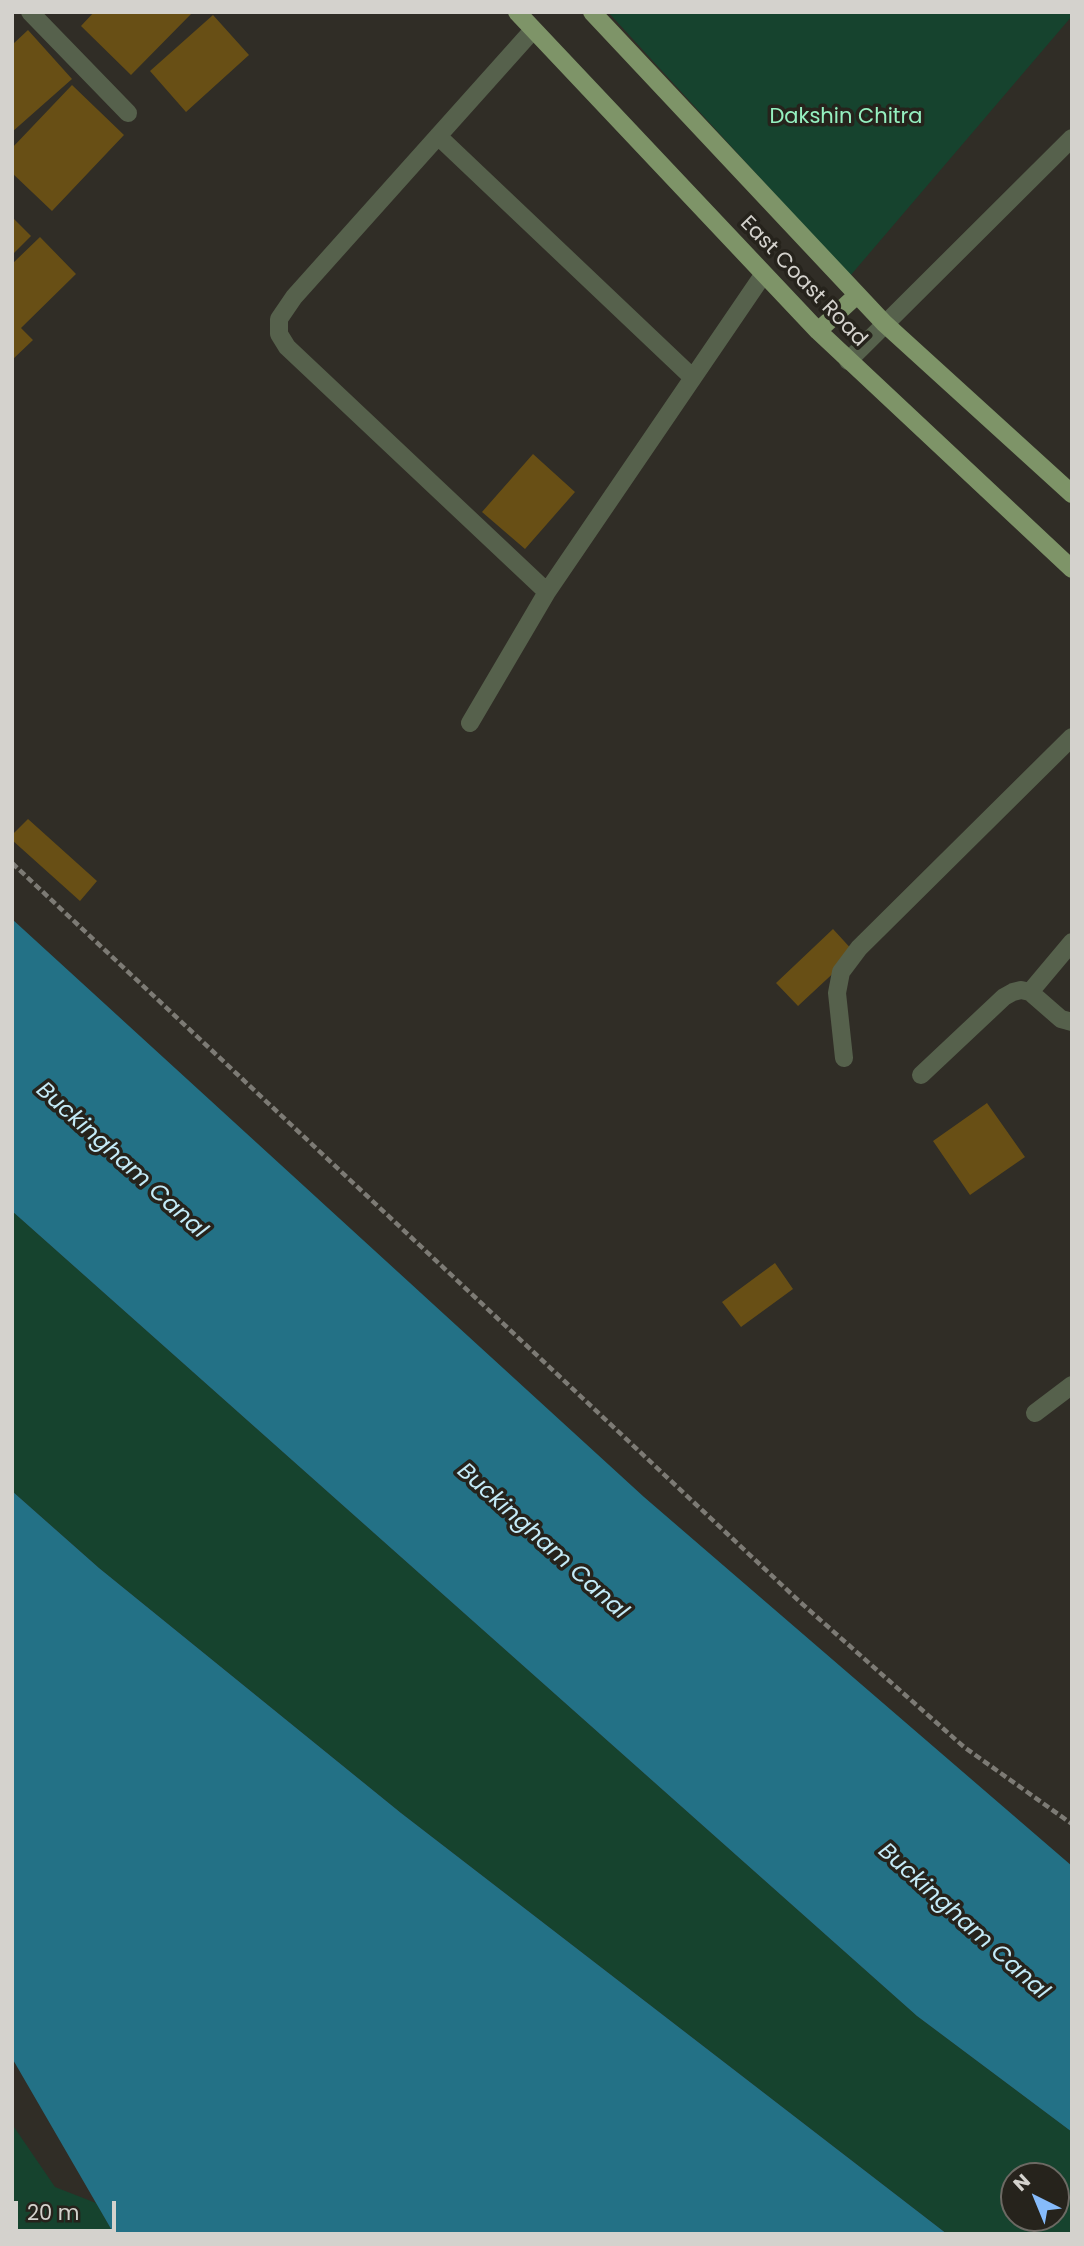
<!DOCTYPE html>
<html>
<head>
<meta charset="utf-8">
<style>
	body { margin:0 }
	#map { position:relative; width:1084px; height:2246px; overflow:hidden; background:#302d26; font-family:Poppins,sans-serif }
	canvas { display:block }
	.frame { position:absolute; inset:0; border:14px solid #d4d2cd; pointer-events:none }
	.north { position:absolute; left:1000px; top:2162px; width:70px; height:70px; box-sizing:border-box; background:#26231c; border:2px solid #6c6963; border-radius:50%; rotate:317deg; font-size:19px; font-weight:700; line-height:28px; text-align:center; color:#d4d2cd }
	.north::after { content:''; display:block; margin:auto; width:24px; height:32px; background:#86bbfb; clip-path:polygon(50% 0,100% 100%,50% 72%,0 100%) }
	.scale { position:absolute; left:14px; top:2201px; width:102px; height:32px; box-sizing:border-box; border:4px solid #d4d2cd; border-top:0; padding-left:9px; font-size:21px; line-height:24px; white-space:nowrap; color:#d4d2cd; -webkit-text-stroke:5px #26231c; paint-order:stroke }
</style>
</head>
<body>
<div id="map">
<canvas width="1084" height="2246"></canvas>
<div class="frame"></div>
<div class="north">N</div>
<div class="scale">20 m</div>
</div>
<script>
const c = document.querySelector('canvas').getContext('2d');
c.lineJoin = 'round';
function paint(path, color) {
  c.fillStyle = color;
  c.fill(path, 'evenodd');
}
function toPath(rows) {
  const path = new Path2D();
  for (const r of rows) {
    path.moveTo(r[0], r[1]);
    for (let i = 2; i < r.length; i += 2) path.lineTo(r[i], r[i + 1]);
  }
  return path;
}
function strokePath(path, color, width, dash) {
  c.strokeStyle = color;
  c.lineWidth = width;
  c.lineCap = dash ? 'butt' : 'round';
  c.setLineDash(dash || []);
  c.stroke(path);
}
function label(font, color, halo, rows, align = 'center') {
  c.font = font + ' Poppins,sans-serif';
  c.lineWidth = 7;
  c.setLineDash([]);
  c.textBaseline = 'middle';
  c.strokeStyle = halo;
  c.fillStyle = color;
  for (const [text, x, y, turn = 0] of rows) {
    c.save();
    c.translate(x, y);
    c.rotate((+turn || 0) * Math.PI / 180);
    c.textAlign = isNaN(turn) ? turn : align;
    if (halo) c.strokeText(text, 0, 0);
    c.fillText(text, 0, 0);
    c.restore();
  }
}
paint(toPath([
	[608,12,1072,12,1072,16,850,276],
	[12,1211,917,2016,1072,2132,1072,2234,947,2234,401,1813,99,1568,12,1491],
	[1014,2176,1056,2176,1056,2218,1014,2218],
	[12,2124,55,2187,96,2203,114,2234,12,2234]
]), '#16432e');
paint(toPath([
	[12,919,644,1497,1072,1866,1072,2132,917,2016,12,1211],
	[12,1491,99,1568,401,1813,947,2234,114,2234,12,2058]
]), '#237186');
paint(toPath([
	[94,12,193,12,131,75,81,26],
	[213,15,249,55,186,112,150,71],
	[28,30,72,79,12,132,12,45],
	[72,85,124,135,52,211,12,173,12,148],
	[12,217,31,236,12,255],
	[40,237,76,274,21,328,33,340,12,360,12,264],
	[533,454,575,492,525,549,482,512],
	[28,819,97,881,80,901,12,840,12,835],
	[833,929,855,953,798,1006,776,983],
	[987,1103,1025,1157,970,1195,933,1141],
	[775,1263,793,1289,741,1327,722,1302]
]), '#684f15');
strokePath(toPath([
	[12,863,800,1602,964,1747,1072,1824]
]), '#7d7b75', 4.5, [7, 3.5]);
strokePath(toPath([
	[848,361,1072,138],
	[1030,992,1072,942],
	[844,1058,837,993,841,972,859,948,1072,737],
	[921,1075,1004,997,1013,992,1021,990,1030,992,1061,1019,1072,1022]
]), '#56614c', 18);
strokePath(toPath([
	[30,12,128,113],
	[533,30,294,297,279,319,279,334,287,347,547,592],
	[438,136,693,378],
	[470,723,547,592,763,275],
	[1035,1413,1072,1385]
]), '#56614c', 18);
strokePath(toPath([
	[517,12,818,331,1072,569],
	[592,12,884,323,1072,494],
	[818,331,857,295]
]), '#7e9468', 18);
label('21px', '#95f0c0', '#26231c', [
	["Dakshin Chitra",846,118]
]);
label('21px', '#d4d2cd', '#26231c', [
	["East Coast Road",803,282,46]
]);
label('italic 23px', '#c4ebf8', '#26231c', [
	["Buckingham Canal",121,1161,42],
	["Buckingham Canal",542,1542,42],
	["Buckingham Canal",963,1922,42]
]);
</script>
</body>
</html>
